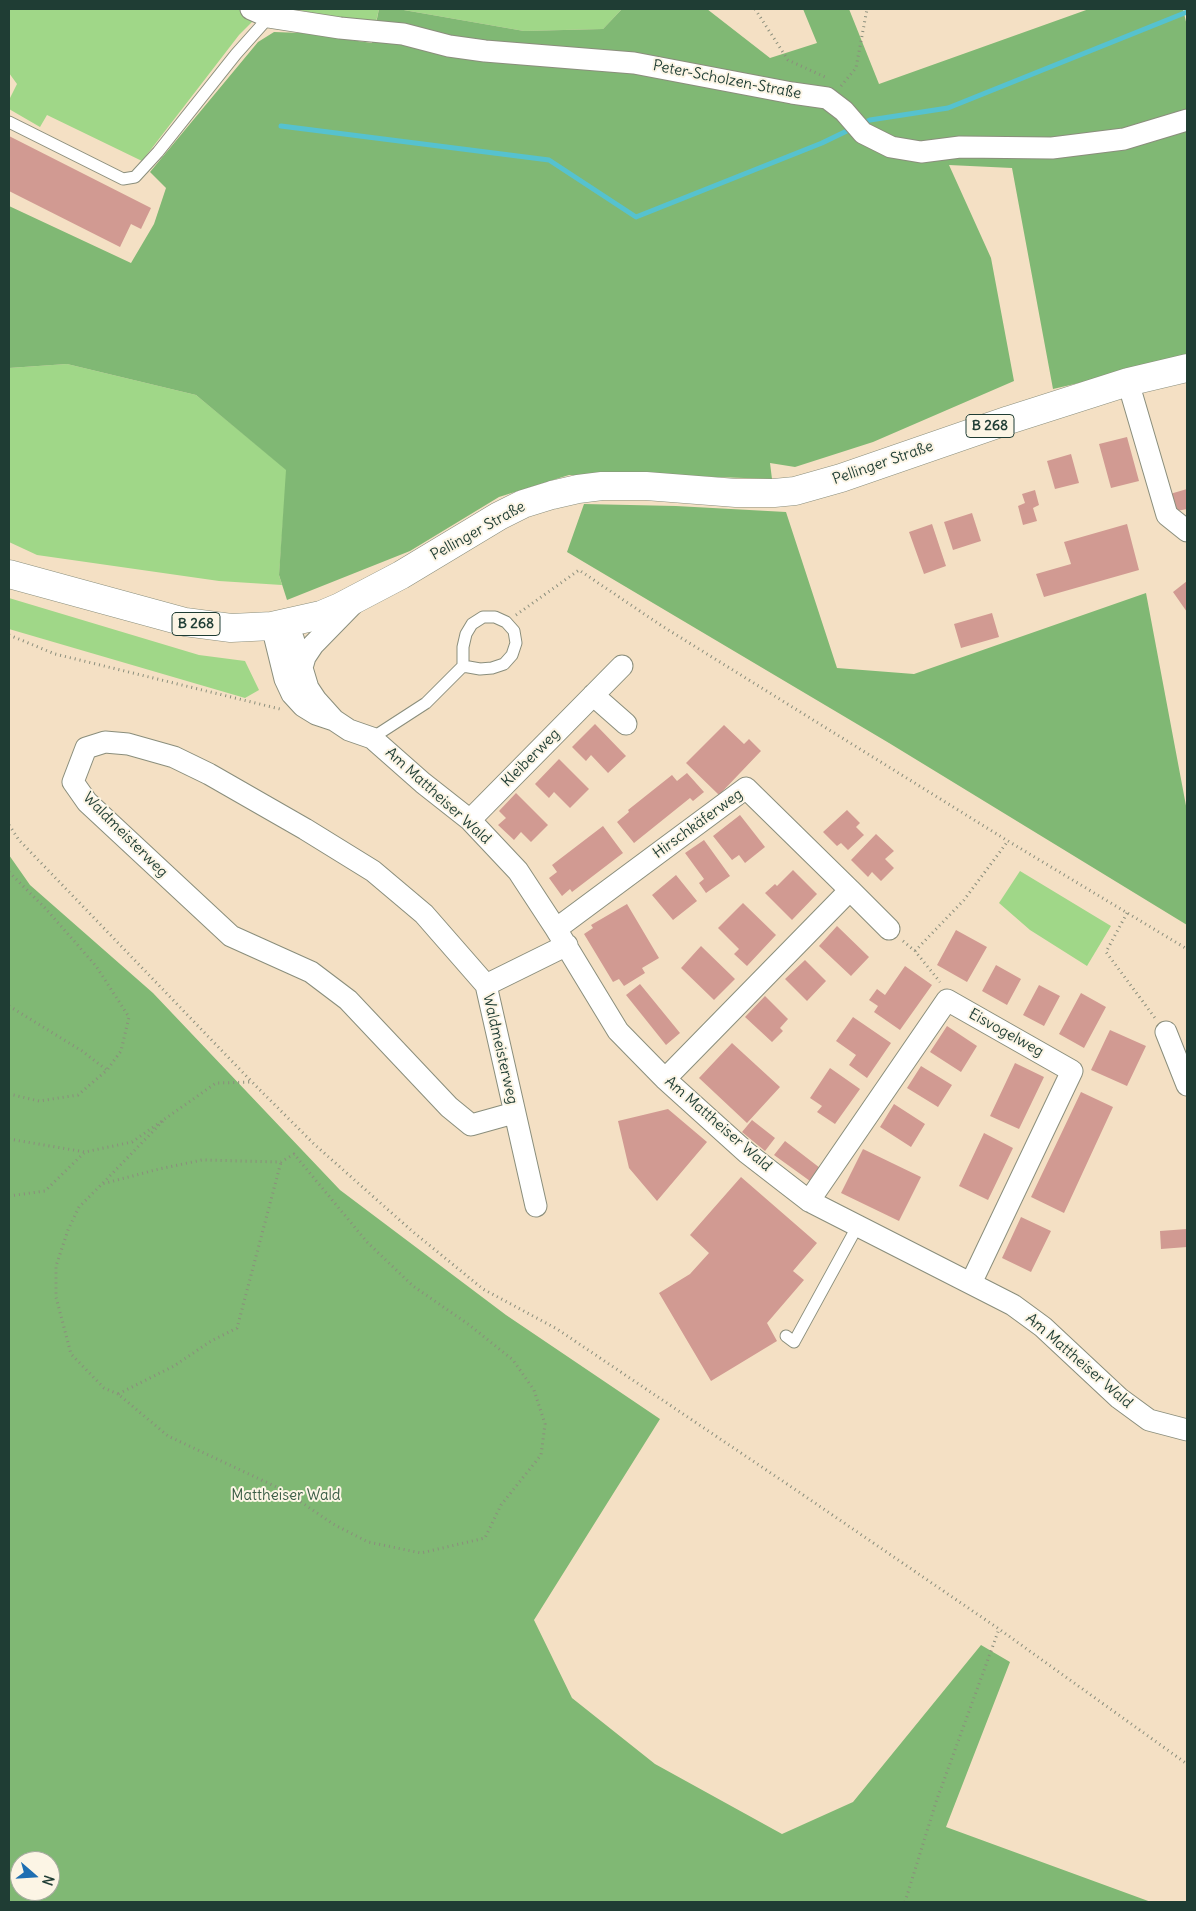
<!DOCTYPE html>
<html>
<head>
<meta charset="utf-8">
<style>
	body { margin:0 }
	#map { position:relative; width:1196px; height:1911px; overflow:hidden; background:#f4e0c4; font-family:Delius,sans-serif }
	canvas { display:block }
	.frame { position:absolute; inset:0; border:10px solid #1f3d34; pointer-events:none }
	.north { position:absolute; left:10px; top:1851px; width:50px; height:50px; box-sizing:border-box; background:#fcf5e5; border:1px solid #a4ab9e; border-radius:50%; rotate:109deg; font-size:14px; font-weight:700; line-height:20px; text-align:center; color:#1f3d34 }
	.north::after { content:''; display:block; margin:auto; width:18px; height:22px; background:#1f6fb2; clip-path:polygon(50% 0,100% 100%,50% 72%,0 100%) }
</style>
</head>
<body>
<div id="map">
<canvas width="1196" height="1911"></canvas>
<div class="frame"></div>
<div class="north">N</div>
</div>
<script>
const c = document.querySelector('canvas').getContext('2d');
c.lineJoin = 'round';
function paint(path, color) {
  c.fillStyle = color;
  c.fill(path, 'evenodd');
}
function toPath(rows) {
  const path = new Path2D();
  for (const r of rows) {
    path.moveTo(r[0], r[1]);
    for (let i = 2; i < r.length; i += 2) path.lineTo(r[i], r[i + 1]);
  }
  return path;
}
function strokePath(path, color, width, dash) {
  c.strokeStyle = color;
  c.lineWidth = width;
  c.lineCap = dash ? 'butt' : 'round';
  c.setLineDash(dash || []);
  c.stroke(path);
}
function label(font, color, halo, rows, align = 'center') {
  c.font = font + ' Delius,sans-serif';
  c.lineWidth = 4;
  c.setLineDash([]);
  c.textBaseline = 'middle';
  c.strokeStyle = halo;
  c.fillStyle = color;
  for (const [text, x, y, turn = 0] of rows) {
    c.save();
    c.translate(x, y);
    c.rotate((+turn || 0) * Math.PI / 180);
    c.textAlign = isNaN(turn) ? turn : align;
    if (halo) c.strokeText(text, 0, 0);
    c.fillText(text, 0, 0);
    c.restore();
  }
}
paint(toPath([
	[9,9,237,9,252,14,256,18,239,35,142,161,47,115,40,127,9,109,9,100,17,84,9,73],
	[294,9,379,9,375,26],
	[398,9,622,9,603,29,524,31],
	[67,364,196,395,287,470,279,575,282,585,219,581,37,555,9,542,9,368],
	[9,598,199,655,245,661,259,690,245,698,9,629],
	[1020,871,1111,926,1087,966,1030,930,999,903]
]), '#a0d788');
paint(toPath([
	[379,9,398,9,524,31,603,29,622,9,707,9,770,58,817,43,803,9,849,9,879,84,1089,9,1183,9,1187,26,1187,358,1053,389,1012,168,949,165,991,258,1014,381,873,442,795,467,770,463,772,479,659,475,569,475,499,497,410,551,287,600,279,575,286,470,196,395,67,364,9,368,9,206,131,263,154,224,166,188,150,172,258,42,274,32,302,33,372,43],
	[584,504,676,506,786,512,837,668,914,674,1146,593,1187,811,1187,925,889,743,567,552],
	[9,855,30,885,153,993,340,1190,506,1315,660,1419,534,1620,572,1698,655,1764,782,1834,853,1802,981,1645,1010,1662,946,1827,1151,1902,9,1902],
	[20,1861,50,1861,50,1891,20,1891]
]), '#80b874');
strokePath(toPath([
	[861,124,870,120,948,108,1187,12],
	[281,126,549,160,636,217,822,143,853,128]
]), '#56c2cf', 5);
paint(toPath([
	[9,136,151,208,141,229,131,224,120,247,9,191],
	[1127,437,1139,481,1111,488,1099,444],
	[1071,454,1079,483,1055,489,1047,461],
	[1187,489,1187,509,1177,511,1170,494],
	[1035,490,1039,505,1033,508,1037,521,1023,525,1018,506,1025,503,1022,494],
	[972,513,981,541,953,550,944,522],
	[932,524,946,566,924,574,909,532],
	[1127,524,1139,570,1044,597,1036,574,1071,564,1064,542],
	[1187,581,1187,612,1173,592],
	[992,613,999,637,961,648,954,624],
	[595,724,626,756,608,773,591,755,586,761,572,747],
	[724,725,744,744,749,739,761,751,719,795,686,763],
	[559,759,589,789,570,808,554,792,549,798,535,784],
	[687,773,704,792,693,801,690,798,634,843,617,822,629,812,628,810,672,775,677,781],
	[516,793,548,825,531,842,521,832,514,840,498,825,506,818,499,811],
	[847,810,860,823,856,827,864,835,848,850,841,843,837,846,823,832],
	[740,815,765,847,745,863,739,855,732,860,713,836],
	[603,826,623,853,572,892,570,889,562,896,549,878,557,872,552,865],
	[876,834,894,851,885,859,894,868,881,881,872,872,868,877,851,860],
	[704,840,730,876,706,893,699,883,704,879,685,853],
	[793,870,817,894,792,920,765,893,775,884,777,886],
	[676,875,697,901,673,920,652,895],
	[743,903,776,935,747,966,734,954,739,949,718,928],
	[627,904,659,958,642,968,645,973,624,986,619,979,613,982,584,934,593,928,591,925],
	[837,926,869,957,851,976,819,946],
	[956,930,987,947,967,982,937,965],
	[701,946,735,979,714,1000,681,968],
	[805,960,826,981,807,1001,785,979],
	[996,965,1021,979,1007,1005,982,991],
	[905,966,932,985,900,1030,874,1012,878,1006,869,1000,877,989,885,995],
	[640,984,680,1033,666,1045,626,995],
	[1039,985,1060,996,1044,1026,1023,1015],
	[1081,993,1106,1007,1084,1048,1059,1034],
	[765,996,788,1019,780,1028,783,1031,772,1042,745,1017],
	[853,1017,891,1043,867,1078,849,1065,856,1055,836,1041],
	[947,1026,977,1046,961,1072,930,1052],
	[1110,1030,1146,1046,1127,1086,1091,1070],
	[732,1043,780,1087,747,1123,699,1078],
	[1015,1063,1044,1077,1019,1129,990,1116],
	[921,1066,952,1085,938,1107,907,1088],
	[830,1068,860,1089,835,1124,817,1112,822,1106,810,1098],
	[1081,1092,1113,1107,1064,1213,1031,1197],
	[894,1104,925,1124,911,1147,880,1127],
	[668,1109,707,1142,657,1201,629,1168,618,1121],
	[752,1120,775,1138,765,1151,742,1132],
	[984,1133,1013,1148,988,1200,959,1186],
	[785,1141,820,1168,810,1181,774,1155],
	[863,1149,921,1177,899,1221,841,1193],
	[741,1177,817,1243,793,1271,804,1280,767,1323,777,1341,711,1381,659,1293,690,1274,709,1253,690,1235],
	[1021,1217,1051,1231,1031,1272,1002,1258],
	[1187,1229,1187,1247,1161,1249,1160,1231]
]), '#d19a92');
const lane = toPath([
	[9,122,123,179,135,177,158,152,236,54,269,17],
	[372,738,426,703,463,666,463,647,466,634,472,624,483,617,495,617,506,622,514,631,516,643,512,655,504,664,492,668,480,669,463,666],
	[786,1336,794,1342,857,1227]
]);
const street = toPath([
	[251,9,269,17,340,28,403,34,449,46,485,51,634,63,792,93,827,98,844,111,863,133,891,147,921,152,960,147,1052,148,1124,139,1187,120],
	[1128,382,1167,515,1187,531],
	[301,671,305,657,313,645,354,603],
	[593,695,626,724],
	[334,720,316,700,308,688,293,638,281,628,272,626,285,679,292,694,303,706,316,714,334,720,349,730,372,738,423,783,470,820,518,871,556,929,618,1031,665,1079,747,1153,809,1201,1013,1305,1043,1327,1119,1398,1149,1420,1187,1430],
	[470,820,622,666],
	[850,890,889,929],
	[556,929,746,788,850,890,665,1079],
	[486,985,536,1206],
	[1166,1032,1187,1085],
	[514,1113,471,1125,449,1107,348,1000,311,972,231,936,87,802,73,782,86,748,105,742,128,744,174,757,209,774,305,829,373,871,424,914,486,985,567,945],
	[809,1201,947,1000,1072,1071,971,1283]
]);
const primary = toPath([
	[9,574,185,622,231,628,272,626,321,615,340,607,401,575,499,516,523,504,552,495,578,489,602,486,646,486,736,493,774,493,795,491,841,478,1009,420,1128,382,1187,368]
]);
strokePath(lane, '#8a8e7c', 13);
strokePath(street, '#8a8e7c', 23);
strokePath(primary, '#8a8e7c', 29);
strokePath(toPath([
	[755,9,788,60,825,77],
	[841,86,856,68,867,9],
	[516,615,579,570,662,626,1008,841,1187,949],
	[9,635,55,654,280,709],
	[9,825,19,840,252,1082],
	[9,872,45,908,96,966,129,1017,121,1051,107,1070],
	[1127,913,1106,952,1155,1018],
	[903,941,915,951,940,982],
	[915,951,964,900,1008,841],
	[9,1006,82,1051,107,1070,78,1095,39,1101,9,1094],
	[9,1139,85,1152,132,1142,216,1083,252,1082,314,1144,412,1231,483,1289,557,1329,793,1488,999,1629,1187,1764],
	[103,1183,163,1121],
	[9,1196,45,1191,84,1153],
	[118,1394,104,1388,71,1354,56,1297,56,1266,68,1230,79,1207,102,1184,159,1169,202,1160,281,1162,294,1154,367,1242,413,1286,468,1324,513,1360,534,1390,545,1424,541,1455,501,1505,485,1538,421,1553,368,1542,333,1524,285,1491,168,1436,118,1394,174,1366,211,1341,237,1328,281,1162],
	[905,1902,936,1802,999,1629]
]), '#8a8e7c', 3, [1, 4]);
strokePath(lane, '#fff', 11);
strokePath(street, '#fff', 21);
strokePath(primary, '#fff', 28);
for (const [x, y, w] of [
	[990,426,48],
	[196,624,48]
]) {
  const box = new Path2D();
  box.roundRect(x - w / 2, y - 11.5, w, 23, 4);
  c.fillStyle = '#fcf5e5';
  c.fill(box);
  strokePath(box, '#1f3d34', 1);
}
label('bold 14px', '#1f3d34', null, [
	["B 268",990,426],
	["B 268",196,624]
]);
label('15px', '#1f3d34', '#fcf5e5', [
	["Peter-Scholzen-Straße",727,80,11],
	["Pellinger Straße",883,463,-19],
	["Pellinger Straße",478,531,-29],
	["Kleiberweg",531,758,-45],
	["Am Mattheiser Wald",438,796,42],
	["Hirschkäferweg",698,824,-36],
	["Waldmeisterweg",125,835,45],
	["Eisvogelweg",1006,1033,29],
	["Waldmeisterweg",500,1049,77],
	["Am Mattheiser Wald",718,1124,41],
	["Am Mattheiser Wald",1079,1361,41]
]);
label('15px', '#395c45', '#fcf5e5', [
	["Mattheiser Wald",286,1496]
]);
</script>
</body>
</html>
